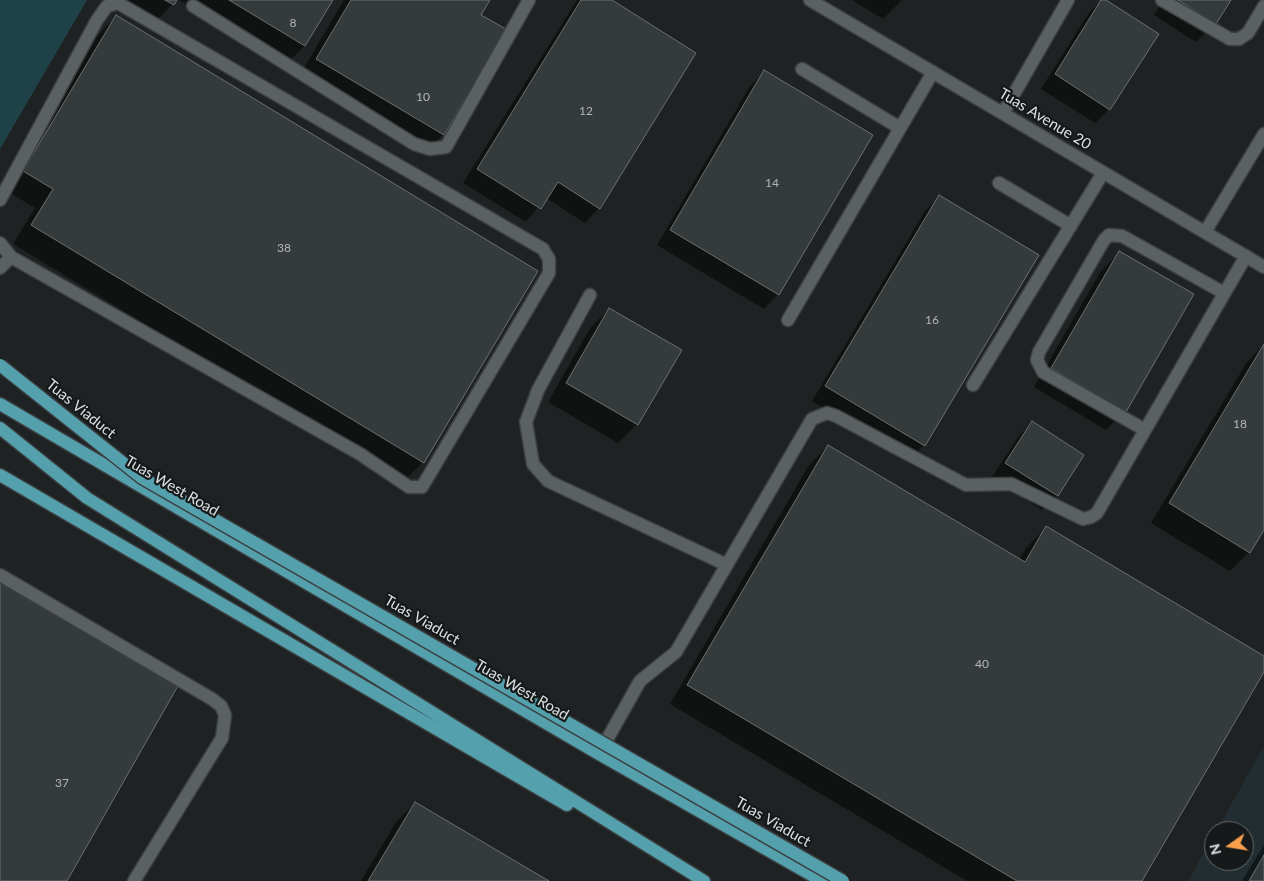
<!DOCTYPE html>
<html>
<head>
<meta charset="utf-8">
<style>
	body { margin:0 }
	#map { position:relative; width:1264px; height:881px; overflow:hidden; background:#1e2223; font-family:Lato,sans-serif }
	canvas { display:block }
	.north { position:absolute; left:1204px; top:821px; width:50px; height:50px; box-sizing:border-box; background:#15191a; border:1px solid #656969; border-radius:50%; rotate:257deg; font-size:14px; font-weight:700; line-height:20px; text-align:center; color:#dde0e0 }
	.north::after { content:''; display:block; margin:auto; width:18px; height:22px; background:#f9a04c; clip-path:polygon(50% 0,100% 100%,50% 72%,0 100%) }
</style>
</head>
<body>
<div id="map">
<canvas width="1264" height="881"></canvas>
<div class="north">N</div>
</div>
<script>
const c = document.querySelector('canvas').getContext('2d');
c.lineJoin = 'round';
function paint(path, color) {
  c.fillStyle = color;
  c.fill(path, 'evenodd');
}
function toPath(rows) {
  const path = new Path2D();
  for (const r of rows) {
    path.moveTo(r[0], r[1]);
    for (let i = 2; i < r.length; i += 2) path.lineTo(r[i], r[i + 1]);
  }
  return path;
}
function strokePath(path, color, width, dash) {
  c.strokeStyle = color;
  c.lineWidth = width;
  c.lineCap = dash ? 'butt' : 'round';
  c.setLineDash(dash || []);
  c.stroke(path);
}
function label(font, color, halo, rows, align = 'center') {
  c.font = font + ' Lato,sans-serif';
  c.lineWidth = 4.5;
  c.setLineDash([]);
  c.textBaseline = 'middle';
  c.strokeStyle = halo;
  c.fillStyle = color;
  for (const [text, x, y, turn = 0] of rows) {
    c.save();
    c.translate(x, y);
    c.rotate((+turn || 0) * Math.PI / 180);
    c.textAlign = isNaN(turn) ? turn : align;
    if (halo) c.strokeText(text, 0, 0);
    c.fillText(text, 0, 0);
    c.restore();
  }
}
paint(toPath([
	[1264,746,1264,881,1188,881,1214,835,1214,861,1244,861,1244,831,1216,831]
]), '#212d30');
paint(toPath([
	[0,0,87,0,0,149]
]), '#1f4249');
paint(toPath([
	[116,0,176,0,154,23],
	[179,0,332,0,304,46,286,65],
	[344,0,488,0,480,15,443,134,425,153,298,78],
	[577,0,609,0,599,208,585,223,546,198,526,222,463,183],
	[852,0,902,0,883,19],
	[1102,0,1109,109,1095,123,1041,89,1088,14],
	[1163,0,1229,0,1215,23,1196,42,1154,15],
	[116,17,423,462,404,481,13,244,35,208,5,190,97,36],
	[764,72,778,294,764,309,657,245,750,86],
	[940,196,1037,256,924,445,909,460,812,401,925,211],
	[1119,253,1125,411,1106,430,1034,387,1101,271],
	[609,309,637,424,618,443,548,402,590,328],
	[1264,345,1264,527,1249,552,1230,571,1151,523,1247,362],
	[1032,422,1083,455,1057,496,1042,510,992,477,1018,437],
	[828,446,1019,560,1027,547,1046,528,1264,657,1264,670,1141,881,967,881,670,704,809,465],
	[415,803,546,881,361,881,396,822],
	[1264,845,1264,881,1242,881]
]), '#0007');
const building = toPath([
	[165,0,177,0,174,5,165,0],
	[229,0,333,0,305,46,229,0],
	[351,0,490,0,481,15,506,29,444,135,316,59,351,0],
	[581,0,612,0,696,53,600,209,558,182,541,209,477,169,581,0],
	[1101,0,1106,0,1159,34,1110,110,1055,74,1101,0],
	[1178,0,1231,0,1216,24,1178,0],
	[116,15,538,271,424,463,31,225,53,189,23,171,116,15],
	[764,70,873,135,779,295,670,230,764,70],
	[939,195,1039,255,925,446,825,386,939,195],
	[1119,251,1194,294,1126,412,1051,368,1119,251],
	[609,308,682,350,638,425,566,383,609,308],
	[1264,344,1264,530,1250,553,1169,503,1264,344],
	[1032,421,1084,455,1058,496,1005,463,1032,421],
	[828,445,1025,562,1046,526,1264,656,1264,672,1142,881,1017,881,687,685,828,445],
	[0,581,179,684,67,881,0,881,0,581],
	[415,802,549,881,368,881,415,802],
	[1264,855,1264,881,1249,881,1264,855]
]);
paint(building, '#353a3b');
strokePath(building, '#6b7071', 1);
const minor = toPath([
	[810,0,1264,267],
	[1162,0,1230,39,1239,39,1248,33,1264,6],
	[193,6,414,144,430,149,446,147,529,0],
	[802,69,900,128],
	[1003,113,1068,0],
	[999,183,1071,226],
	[0,200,97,20,107,6,118,3,543,249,549,259,549,273,422,487,409,487,360,454,11,257,0,243],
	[1205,232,1264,134],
	[0,268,11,257],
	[590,295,538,390,526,422,533,464,548,481,727,565],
	[788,320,933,72],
	[973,385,1103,173],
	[1145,430,1043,372,1037,360,1039,352,1104,240,1109,235,1122,236,1224,293],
	[0,575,212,699,221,706,225,715,222,738,134,881],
	[600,752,640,681,676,652,812,419,827,413,836,416,966,485,1011,484,1083,519,1091,517,1097,513,1246,256]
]);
const major = toPath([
	[0,404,599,754,822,881],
	[0,428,87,498,704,881],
	[0,475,567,805]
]);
strokePath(minor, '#3b3f40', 15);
strokePath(major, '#3b3f40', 15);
strokePath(minor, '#5b6162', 12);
strokePath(major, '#54a0ad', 12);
const majorBridge = toPath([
	[0,365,142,478,843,881]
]);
strokePath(majorBridge, '#3b3f40', 15, []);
strokePath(majorBridge, '#54a0ad', 12);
label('12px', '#b3b6b7', null, [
	["8",293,23],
	["10",423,97],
	["12",586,111],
	["14",772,183],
	["38",284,248],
	["16",932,320],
	["18",1240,424],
	["40",982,664],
	["37",62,783]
]);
label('15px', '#dde0e0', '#15191a', [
	["Tuas Avenue 20",1045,119,31],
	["Tuas Viaduct",81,409,39],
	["Tuas West Road",172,486,30],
	["Tuas Viaduct",422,620,30],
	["Tuas West Road",522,690,30],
	["Tuas Viaduct",773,822,30]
]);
</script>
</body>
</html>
